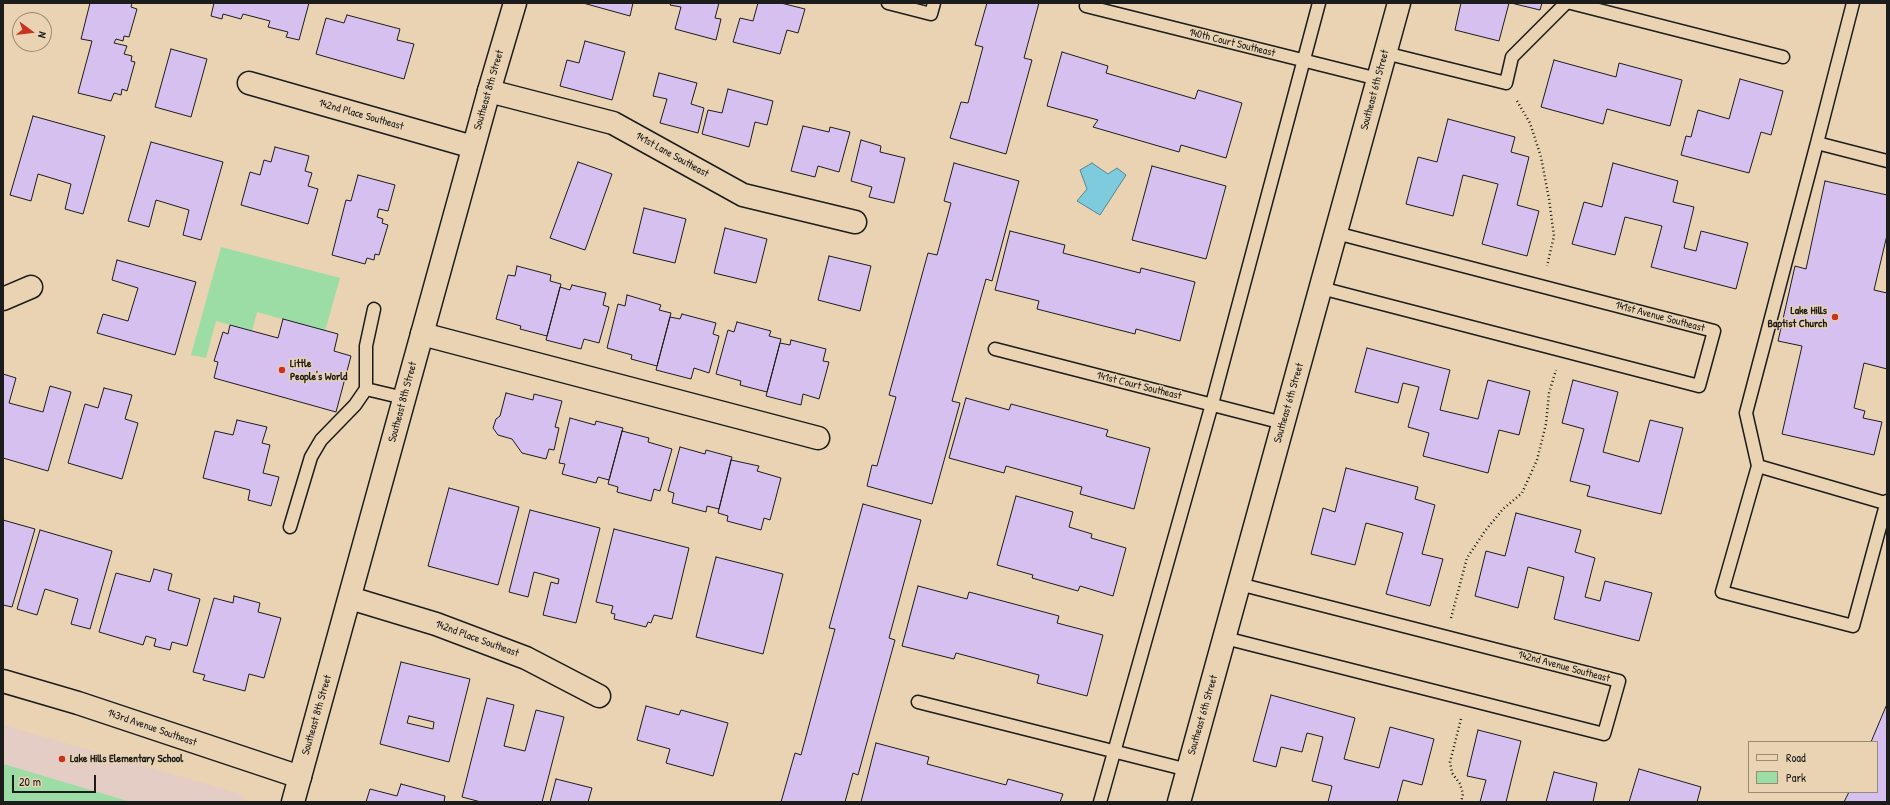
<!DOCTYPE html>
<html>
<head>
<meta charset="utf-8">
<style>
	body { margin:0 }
	#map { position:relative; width:1890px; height:805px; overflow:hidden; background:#e9d3b2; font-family:"Patrick Hand",sans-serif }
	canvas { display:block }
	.frame { position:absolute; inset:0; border:4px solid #1c1c1c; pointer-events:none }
	.legend { position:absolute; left:1748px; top:741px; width:130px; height:52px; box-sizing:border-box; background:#e9d3b2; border:1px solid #978a76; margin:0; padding:5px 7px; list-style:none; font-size:12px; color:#1c1c1c }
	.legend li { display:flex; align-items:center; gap:8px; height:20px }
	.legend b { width:20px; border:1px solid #978a76 }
	.north { position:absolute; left:12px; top:12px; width:40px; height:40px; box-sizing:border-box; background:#e9d3b2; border:1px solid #978a76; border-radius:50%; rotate:105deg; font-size:11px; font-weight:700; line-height:16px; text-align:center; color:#1c1c1c }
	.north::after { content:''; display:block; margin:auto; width:14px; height:18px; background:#c8321e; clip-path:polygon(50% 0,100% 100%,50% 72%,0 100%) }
	.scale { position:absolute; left:12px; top:775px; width:84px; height:18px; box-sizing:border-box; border:2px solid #1c1c1c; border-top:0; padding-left:5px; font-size:12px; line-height:14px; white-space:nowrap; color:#1c1c1c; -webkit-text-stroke:3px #e9d3b2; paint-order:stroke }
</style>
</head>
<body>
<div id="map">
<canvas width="1890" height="805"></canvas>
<div class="frame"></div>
<ul class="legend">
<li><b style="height:5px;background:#e9d3b2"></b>Road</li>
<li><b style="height:11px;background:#9cdca5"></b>Park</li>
</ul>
<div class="north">N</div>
<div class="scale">20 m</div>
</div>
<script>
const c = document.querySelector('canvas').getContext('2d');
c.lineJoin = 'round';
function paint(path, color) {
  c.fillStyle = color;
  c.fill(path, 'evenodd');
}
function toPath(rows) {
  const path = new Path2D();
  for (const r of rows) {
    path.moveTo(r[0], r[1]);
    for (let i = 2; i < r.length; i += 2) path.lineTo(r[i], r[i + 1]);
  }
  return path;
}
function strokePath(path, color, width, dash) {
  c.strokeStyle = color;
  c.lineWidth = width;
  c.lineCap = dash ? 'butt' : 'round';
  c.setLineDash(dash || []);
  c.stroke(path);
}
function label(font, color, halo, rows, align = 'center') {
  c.font = font + ' "Patrick Hand",sans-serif';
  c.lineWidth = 3;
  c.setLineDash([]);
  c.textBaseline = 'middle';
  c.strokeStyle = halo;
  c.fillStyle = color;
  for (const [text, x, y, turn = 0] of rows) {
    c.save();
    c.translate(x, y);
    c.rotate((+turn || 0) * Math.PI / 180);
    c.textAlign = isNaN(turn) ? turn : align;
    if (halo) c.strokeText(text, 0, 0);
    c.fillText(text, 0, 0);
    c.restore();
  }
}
paint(toPath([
	[3,725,238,793,247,802,3,802]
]), '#e3cdc5');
paint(toPath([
	[221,247,340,278,325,331,257,312,252,331,216,321,206,358,191,355],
	[3,764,131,802,3,802]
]), '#9cdca5');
const water = toPath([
	[1092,163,1108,174,1117,168,1126,175,1100,215,1077,201,1087,189,1080,170,1092,163]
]);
paint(water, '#7ecbde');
strokePath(water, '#578590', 1);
const building = toPath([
	[90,3,132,3,131,7,137,9,129,37,124,36,123,41,116,39,114,43,127,46,124,54,132,56,131,61,135,62,127,91,122,89,121,95,114,93,111,101,78,93,92,41,81,39,90,3],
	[214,3,309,3,299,40,286,37,288,32,268,27,270,21,243,14,241,19,223,14,222,19,211,16,214,3],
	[583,3,633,3,630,16,583,3],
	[671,3,719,3,715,18,721,19,716,40,675,29,681,7,670,5,671,3],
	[758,3,781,3,805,9,798,33,787,30,780,54,733,42,740,18,753,21,758,3],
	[987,3,1039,3,1024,58,1032,60,1006,154,950,138,961,102,968,103,983,47,975,45,987,3],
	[1461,3,1509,3,1499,41,1455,30,1461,3],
	[1511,3,1542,3,1540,10,1511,3],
	[347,15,400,29,397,40,414,44,404,79,316,54,326,18,344,23,347,15],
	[585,41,625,52,612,100,560,86,567,60,579,63,585,41],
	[171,49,207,59,191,117,155,107,171,49],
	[1062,52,1108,66,1106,73,1195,99,1198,90,1242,103,1226,158,1181,145,1179,152,1093,127,1098,120,1047,106,1062,52],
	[1554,60,1616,77,1619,63,1682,80,1670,126,1607,109,1603,124,1541,107,1554,60],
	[659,73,697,83,691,104,704,108,698,133,660,123,667,99,653,96,659,73],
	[1740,79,1783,91,1771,135,1761,132,1749,173,1681,155,1686,136,1691,137,1698,110,1729,119,1740,79],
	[728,89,773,101,767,125,755,122,749,147,702,134,708,110,722,113,728,89],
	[33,116,105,136,83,214,65,209,71,184,38,174,31,201,10,195,33,116],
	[1448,119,1515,137,1511,152,1529,157,1517,205,1539,211,1527,256,1482,244,1498,184,1463,175,1453,216,1406,204,1418,157,1437,162,1448,119],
	[803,126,829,132,830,127,850,132,839,172,818,166,815,177,791,171,803,126],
	[861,140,881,146,880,152,905,158,894,203,869,197,872,187,851,181,861,140],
	[151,142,223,162,201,240,183,235,189,210,156,200,149,227,128,221,151,142],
	[275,147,309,156,305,171,312,173,308,186,318,189,308,224,241,205,250,172,260,175,264,160,271,162,275,147],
	[578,162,612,174,585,250,550,238,578,162],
	[954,163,1019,181,992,281,986,279,952,401,960,403,932,504,867,486,872,465,877,466,896,397,889,395,928,253,937,255,951,203,944,201,954,163],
	[1613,163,1678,181,1673,202,1694,207,1684,248,1696,251,1701,231,1748,243,1736,289,1651,267,1662,226,1625,217,1615,255,1572,244,1584,202,1602,207,1613,163],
	[1152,166,1226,186,1206,259,1132,240,1152,166],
	[358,175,395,185,388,211,379,209,377,217,383,219,382,223,388,225,379,255,375,254,374,260,367,258,365,264,332,255,346,200,351,201,358,175],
	[1825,181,1887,195,1887,235,1874,290,1887,293,1887,369,1864,363,1854,408,1865,411,1863,418,1882,422,1874,455,1782,434,1802,346,1778,341,1795,266,1806,269,1825,181],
	[644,208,686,219,675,263,633,253,644,208],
	[725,228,767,239,756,283,714,273,725,228],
	[1010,231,1065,245,1063,253,1140,273,1141,268,1195,282,1180,341,1136,329,1135,334,1037,309,1039,301,995,290,1010,231],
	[829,256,871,266,860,311,818,300,829,256],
	[117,260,196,282,175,355,97,333,103,314,128,321,138,288,112,280,117,260],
	[517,266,551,275,550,281,561,284,547,336,520,329,521,326,496,319,508,275,515,276,517,266],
	[572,285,606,293,603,305,609,307,599,343,584,339,581,349,546,340,560,287,570,290,572,285],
	[627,295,661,305,659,310,671,313,657,366,631,359,632,355,607,348,618,304,625,306,627,295],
	[682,314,716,323,713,334,719,336,709,373,694,368,691,379,656,370,670,317,680,319,682,314],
	[283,319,338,334,334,351,351,356,336,412,214,378,218,362,214,361,223,332,228,334,230,325,278,338,283,319],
	[737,322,771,331,769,336,781,339,767,392,740,385,741,381,716,374,728,330,734,332,737,322],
	[791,340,826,349,823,361,829,362,819,399,803,394,801,405,766,396,780,343,790,345,791,340],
	[1367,348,1450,370,1440,410,1478,419,1488,380,1530,391,1519,435,1499,430,1488,473,1423,456,1429,433,1408,427,1419,387,1403,383,1398,403,1355,392,1367,348],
	[3,374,16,378,9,403,43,412,50,386,71,392,48,471,3,458,3,374],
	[1573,380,1618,392,1603,452,1639,462,1650,420,1683,428,1661,514,1587,496,1590,486,1570,481,1584,429,1562,423,1573,380],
	[104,388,132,395,125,419,138,423,122,479,68,463,85,404,98,408,104,388],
	[506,393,533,400,534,394,562,401,555,427,559,428,554,450,549,449,546,459,522,453,512,439,498,435,493,428,496,419,500,416,506,393],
	[966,398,1009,410,1011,404,1108,430,1106,436,1150,448,1134,509,1080,494,1082,487,1006,466,1004,473,949,458,966,398],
	[570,418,595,425,596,421,623,428,609,480,598,477,596,483,562,474,565,464,559,463,570,418],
	[237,420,267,427,262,443,270,445,263,473,279,477,271,506,248,500,250,490,203,478,215,431,233,435,237,420],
	[622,431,649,438,648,442,672,449,660,491,654,489,651,501,617,492,618,487,608,484,622,431],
	[680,447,705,454,706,450,732,457,719,509,707,506,706,512,672,503,674,493,668,491,680,447],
	[731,460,759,466,757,471,781,478,770,520,764,518,761,530,727,521,728,516,718,513,731,460],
	[1346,468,1418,487,1415,499,1435,505,1422,554,1443,559,1430,606,1386,594,1403,533,1366,523,1355,565,1311,554,1323,508,1335,512,1346,468],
	[449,488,519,507,498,585,428,566,449,488],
	[1016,496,1073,512,1069,527,1092,534,1091,538,1126,548,1113,596,1080,586,1078,591,1032,578,1033,575,997,565,1016,496],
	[863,504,921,520,889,638,895,640,858,775,853,773,845,802,781,802,795,753,801,755,835,629,829,628,863,504],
	[530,510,600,528,576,623,543,615,551,582,558,584,559,579,534,572,528,597,509,592,530,510],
	[1516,513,1581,530,1575,552,1595,558,1585,597,1600,601,1605,581,1652,593,1639,641,1554,619,1564,577,1528,567,1518,608,1475,596,1486,551,1505,556,1516,513],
	[3,520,35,529,12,607,3,605,3,520],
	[614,529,689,548,672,619,654,615,651,623,648,622,646,627,614,619,615,614,611,613,613,606,596,602,614,529],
	[40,530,112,551,90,629,71,624,78,599,45,589,37,615,17,609,40,530],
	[716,557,783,574,763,654,696,637,716,557],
	[154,569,172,574,168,590,200,599,187,646,172,642,170,650,154,646,156,639,146,636,143,645,99,632,116,573,150,582,154,569],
	[918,586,967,599,969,592,1059,616,1057,623,1103,635,1087,696,1037,683,1039,675,956,653,954,659,902,646,918,586],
	[234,596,260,603,258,612,281,618,264,678,249,674,245,691,203,680,205,675,193,672,214,598,233,603,234,596],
	[401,662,470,679,449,762,380,744,401,662],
	[409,716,434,722,433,729,407,723,409,716],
	[1271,695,1355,718,1344,759,1379,768,1390,727,1434,739,1422,785,1403,780,1397,802,1328,802,1332,786,1312,781,1323,737,1307,733,1302,752,1281,747,1276,767,1253,761,1271,695],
	[487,698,514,705,504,746,525,751,536,710,564,717,542,802,481,802,462,797,487,698],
	[1887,704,1887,802,1844,802,1849,792,1877,792,1877,742,1871,742,1887,704],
	[646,706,679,715,681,710,728,723,713,776,666,763,670,749,637,740,646,706],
	[1478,730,1521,741,1506,802,1480,802,1486,780,1467,776,1478,730],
	[876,743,929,757,927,764,1006,785,1008,779,1063,794,1060,802,861,802,876,743],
	[1639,769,1701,787,1697,802,1629,802,1639,769],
	[1554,772,1597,783,1593,802,1546,802,1554,772],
	[556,779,592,788,588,802,550,802,556,779],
	[401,784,445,796,444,802,366,802,370,789,397,796,401,784]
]);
paint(building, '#d6c0f0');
strokePath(building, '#1c1c1c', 1);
const service = toPath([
	[888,3,931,14,934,3],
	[1571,3,1783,57],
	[1086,6,1378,79],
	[1385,53,1506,83,1512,57,1566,3],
	[1817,143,1853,3],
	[1321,288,1699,386,1714,331,1336,233],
	[995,349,1283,423],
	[366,389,366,346,374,309],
	[1758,466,1722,592,1853,626,1887,501],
	[1885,503,1758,466,1746,413,1817,143,1887,161],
	[290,527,311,457,321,440,355,405,366,389,404,398],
	[1225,638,1604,734,1619,681,1239,584],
	[918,702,1188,770],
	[1100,802,1212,404,1319,3]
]);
const minor = toPath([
	[249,83,473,147],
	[489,91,613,123,743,195,855,222],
	[3,299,31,287],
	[422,334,818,438],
	[350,598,436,624,526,658,599,696],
	[3,681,78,703,300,777],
	[1179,802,1399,3]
]);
const tertiary = toPath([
	[293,802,489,91,515,3]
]);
strokePath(service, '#1c1c1c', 15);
strokePath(minor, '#1c1c1c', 25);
strokePath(tertiary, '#1c1c1c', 25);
strokePath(toPath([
	[1517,101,1530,123,1541,157,1549,199,1554,236,1547,266],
	[1451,618,1467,558,1485,531,1503,509,1522,493,1537,460,1546,424,1549,393,1556,370],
	[1461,719,1450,762,1452,773,1460,784,1463,794,1461,802]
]), '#1c1c1c', 2.5, [1, 3]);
strokePath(service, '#e9d3b2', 12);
strokePath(minor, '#e9d3b2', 22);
strokePath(tertiary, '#e9d3b2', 22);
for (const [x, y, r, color] of [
	[1835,317,4,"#c8321e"],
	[282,370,4,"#c8321e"],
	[62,759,4,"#c8321e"]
]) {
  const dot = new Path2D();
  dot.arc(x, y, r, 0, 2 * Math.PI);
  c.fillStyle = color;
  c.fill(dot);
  strokePath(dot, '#e9d3b2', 1.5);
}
label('11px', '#1c1c1c', '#e9d3b2', [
	["140th Court Southeast",1232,43,14],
	["Southeast 8th Street",489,90,-74],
	["Southeast 6th Street",1375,90,-75],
	["142nd Place Southeast",361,115,16],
	["141st Lane Southeast",672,155,29],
	["141st Avenue Southeast",1660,317,15],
	["141st Court Southeast",1139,386,14],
	["Southeast 8th Street",403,402,-75],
	["Southeast 6th Street",1289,403,-74],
	["142nd Place Southeast",477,639,20],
	["142nd Avenue Southeast",1564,667,15],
	["Southeast 8th Street",317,715,-74],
	["Southeast 6th Street",1203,715,-74],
	["143rd Avenue Southeast",152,728,19]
]);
label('bold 11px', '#1c1c1c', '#e9d3b2', [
	["Lake Hills",1827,311,"right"],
	["Baptist Church",1827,324,"right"],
	["Little",290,364],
	["People's World",290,377],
	["Lake Hills Elementary School",70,759]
], 'left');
</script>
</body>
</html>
